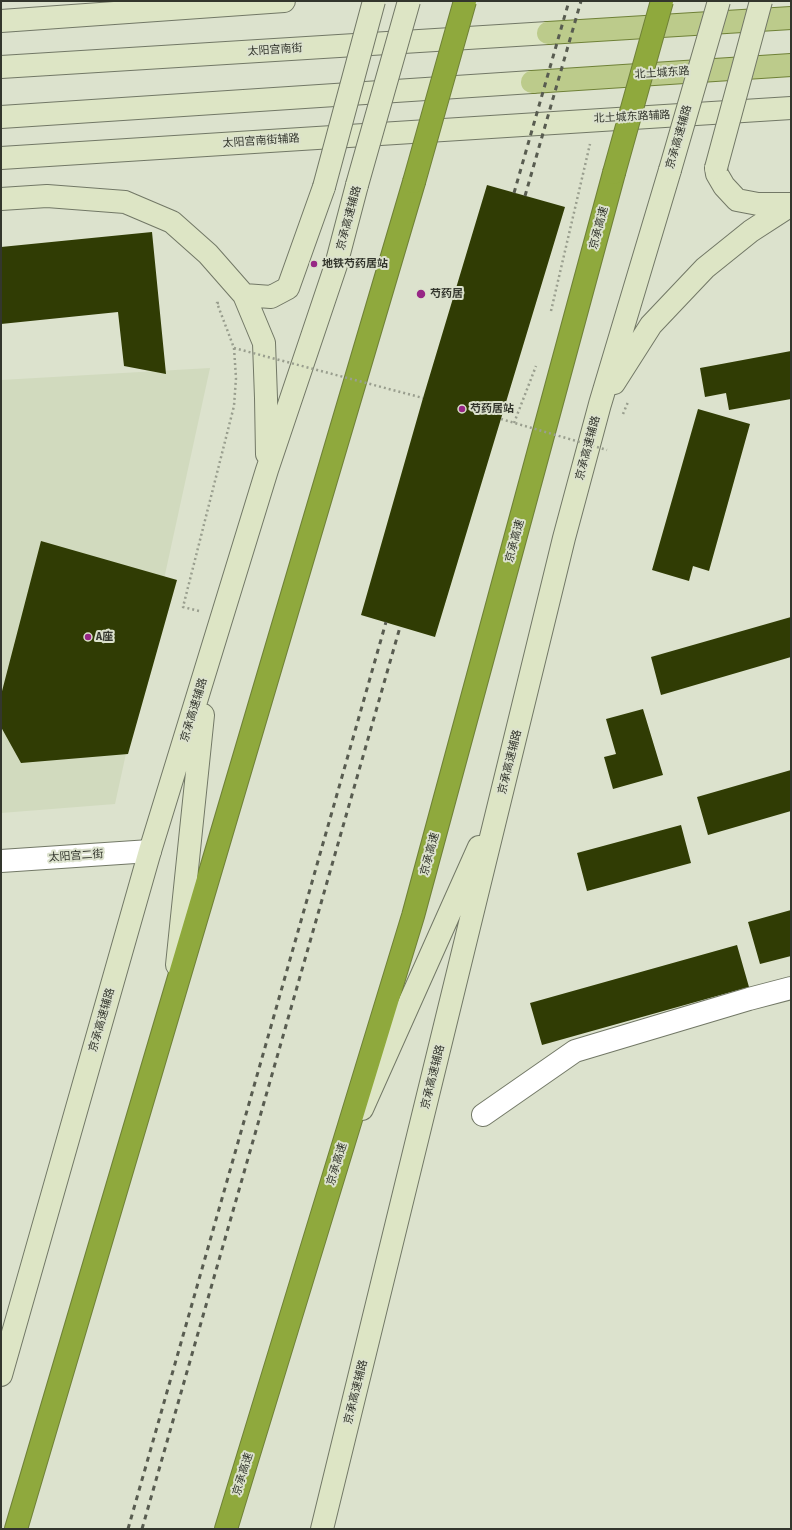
<!DOCTYPE html>
<html>
<head>
<meta charset="utf-8">
<style>
	body { margin:0 }
	#map { position:relative; width:792px; height:1530px; overflow:hidden; background:#dce2cd; font-family:"Fira Sans Condensed",sans-serif }
	canvas { display:block }
	.frame { position:absolute; inset:0; border:2px solid #33362d; pointer-events:none }
</style>
</head>
<body>
<div id="map">
<canvas width="792" height="1530"></canvas>
<div class="frame"></div>
</div>
<script>
const c = document.querySelector('canvas').getContext('2d');
c.lineJoin = 'round';
function paint(path, color) {
  c.fillStyle = color;
  c.fill(path, 'evenodd');
}
function toPath(rows) {
  const path = new Path2D();
  for (const r of rows) {
    path.moveTo(r[0], r[1]);
    for (let i = 2; i < r.length; i += 2) path.lineTo(r[i], r[i + 1]);
  }
  return path;
}
function strokePath(path, color, width, dash) {
  c.strokeStyle = color;
  c.lineWidth = width;
  c.lineCap = dash ? 'butt' : 'round';
  c.setLineDash(dash || []);
  c.stroke(path);
}
function label(font, color, halo, rows, align = 'center') {
  c.font = font + ' "Fira Sans Condensed","Noto Sans SC",sans-serif';
  c.lineWidth = 4;
  c.setLineDash([]);
  c.textBaseline = 'middle';
  c.strokeStyle = halo;
  c.fillStyle = color;
  for (const [text, x, y, turn = 0] of rows) {
    c.save();
    c.translate(x, y);
    c.rotate((+turn || 0) * Math.PI / 180);
    c.textAlign = isNaN(turn) ? turn : align;
    if (halo) c.strokeText(text, 0, 0);
    c.fillText(text, 0, 0);
    c.restore();
  }
}
paint(toPath([
	[210,368,115,804,1,813,1,380]
]), '#d1dabe');
paint(toPath([
	[487,185,565,207,435,637,361,615,423,398],
	[152,232,166,374,124,366,118,312,1,324,1,247],
	[791,351,791,399,729,410,726,393,705,397,700,368],
	[698,409,750,424,709,571,693,566,689,581,652,570],
	[41,541,177,580,128,754,21,763,1,727,1,695],
	[791,617,791,657,661,695,651,657],
	[643,709,663,775,613,789,604,757,616,754,606,719],
	[791,770,791,811,708,835,697,797],
	[681,825,691,863,587,891,577,853],
	[791,910,791,956,760,964,748,922],
	[737,945,749,987,542,1045,530,1003]
]), '#303c04');
const street = toPath([
	[1,861,150,851],
	[483,1115,575,1051,749,999,791,988]
]);
const secondary = toPath([
	[1,21,284,1],
	[1,67,548,33],
	[1,117,532,82],
	[1,158,791,108],
	[716,168,717,174,724,186,737,200,758,204,791,204],
	[1,199,47,196,125,202,172,222,208,254,244,295,264,343,266,398,267,454],
	[244,295,271,297,288,288,324,187],
	[614,383,651,325,705,268,751,231,791,205],
	[177,965,203,715],
	[362,1109,479,847],
	[1,1375,150,851,267,470,336,265,357,185],
	[322,1529,564,538,600,404,670,170]
]);
const primary = toPath([
	[548,33,791,18],
	[532,82,791,65]
]);
const highway = toPath([
	[16,1529,414,182],
	[226,1529,413,916,614,173]
]);
strokePath(street, '#727866', 24);
strokePath(secondary, '#727866', 24);
strokePath(primary, '#6f8137', 24);
strokePath(highway, '#6f8137', 24);
strokePath(toPath([
	[551,311,590,144],
	[623,414,628,402],
	[514,423,536,366],
	[199,611,183,607,234,406,236,378,234,348,217,303,219,303]
]), '#999e8e', 2.5, [2, 3]);
strokePath(street, '#fff', 22);
strokePath(secondary, '#dde5c5', 22);
strokePath(primary, '#bccb8b', 22);
strokePath(highway, '#8fa93d', 22);
strokePath(toPath([
	[514,193,569,1],
	[525,196,581,1],
	[128,1529,386,622],
	[142,1529,400,627]
]), '#585c50', 3, [5, 5]);
const secondaryBridge = toPath([
	[716,168,761,1],
	[670,170,719,1],
	[357,185,409,1],
	[324,187,374,1]
]);
const highwayBridge = toPath([
	[614,173,662,1],
	[414,182,465,1]
]);
strokePath(secondaryBridge, '#727866', 24, []);
strokePath(highwayBridge, '#6f8137', 24, []);
strokePath(toPath([
	[234,348,423,398],
	[501,419,607,450]
]), '#999e8e', 2.5, [2, 3]);
strokePath(secondaryBridge, '#dde5c5', 22);
strokePath(highwayBridge, '#8fa93d', 22);
for (const [x, y, r, color] of [
	[314,264,4,"#972786"],
	[421,294,5,"#972786"],
	[462,409,4,"#972786"],
	[88,637,4,"#972786"]
]) {
  const dot = new Path2D();
  dot.arc(x, y, r, 0, 2 * Math.PI);
  c.fillStyle = color;
  c.fill(dot);
  strokePath(dot, '#dce2cd', 1.5);
}
label('11px', '#33362d', '#dce2cd', [
	["太阳宫南街",275,50,-4],
	["北土城东路",662,73,-4],
	["北土城东路辅路",632,117,-3],
	["京承高速辅路",679,137,-74],
	["太阳宫南街辅路",261,141,-4],
	["京承高速辅路",349,218,-75],
	["京承高速",599,228,-75],
	["京承高速辅路",588,448,-75],
	["京承高速",515,541,-75],
	["京承高速辅路",194,710,-73],
	["京承高速辅路",510,762,-76],
	["京承高速",430,854,-75],
	["太阳宫二街",76,856,-4],
	["京承高速辅路",102,1020,-74],
	["京承高速辅路",433,1077,-76],
	["京承高速",337,1164,-73],
	["京承高速辅路",356,1392,-76],
	["京承高速",243,1474,-73]
]);
label('bold 11px', '#33362d', '#dce2cd', [
	["地铁芍药居站",322,264],
	["芍药居",430,294],
	["芍药居站",470,409],
	["A座",96,637]
], 'left');
</script>
</body>
</html>
